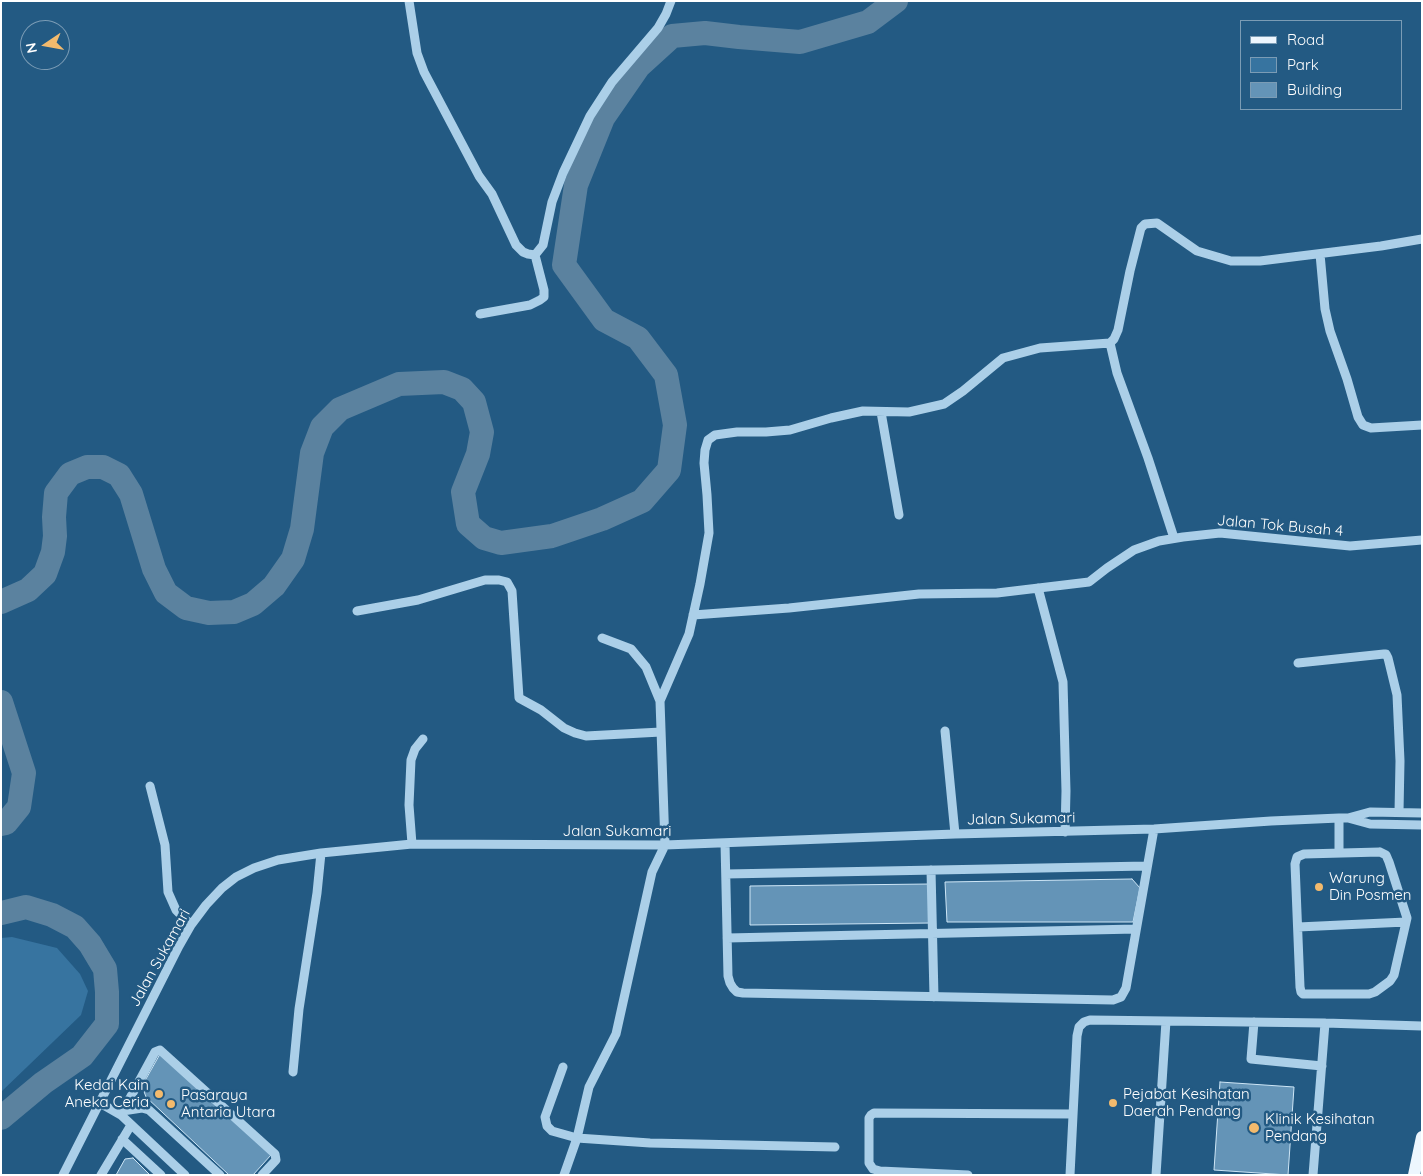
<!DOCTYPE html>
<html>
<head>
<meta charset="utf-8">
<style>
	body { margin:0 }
	#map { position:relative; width:1423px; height:1176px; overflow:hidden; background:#235a83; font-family:Quicksand,sans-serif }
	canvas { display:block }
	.frame { position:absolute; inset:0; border:2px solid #fff; pointer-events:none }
	.legend { position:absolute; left:1240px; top:20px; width:162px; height:90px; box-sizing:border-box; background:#235a83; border:1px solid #7b9cb5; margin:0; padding:6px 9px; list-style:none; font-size:15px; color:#fff }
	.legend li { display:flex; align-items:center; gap:10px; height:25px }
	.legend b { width:25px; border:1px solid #7b9cb5 }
	.north { position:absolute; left:20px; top:20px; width:50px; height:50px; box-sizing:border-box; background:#235a83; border:1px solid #7b9cb5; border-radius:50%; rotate:258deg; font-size:14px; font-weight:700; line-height:20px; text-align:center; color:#fff }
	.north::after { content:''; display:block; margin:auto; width:18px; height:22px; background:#f3ba6d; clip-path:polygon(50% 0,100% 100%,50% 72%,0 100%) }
</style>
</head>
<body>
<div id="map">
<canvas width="1423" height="1176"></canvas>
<div class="frame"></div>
<ul class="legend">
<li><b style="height:6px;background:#edf6fe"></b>Road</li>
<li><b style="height:14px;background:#3774a0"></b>Park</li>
<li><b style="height:14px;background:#6494b7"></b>Building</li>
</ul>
<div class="north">N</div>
</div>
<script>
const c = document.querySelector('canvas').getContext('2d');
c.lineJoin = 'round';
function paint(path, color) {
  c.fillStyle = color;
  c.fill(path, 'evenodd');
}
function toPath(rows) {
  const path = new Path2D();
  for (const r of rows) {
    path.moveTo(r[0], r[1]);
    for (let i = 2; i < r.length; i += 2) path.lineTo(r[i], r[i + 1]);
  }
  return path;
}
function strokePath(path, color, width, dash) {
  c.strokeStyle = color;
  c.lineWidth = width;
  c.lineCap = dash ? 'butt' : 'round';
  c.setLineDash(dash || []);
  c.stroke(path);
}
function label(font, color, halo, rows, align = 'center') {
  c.font = font + ' Quicksand,sans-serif';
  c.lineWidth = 5;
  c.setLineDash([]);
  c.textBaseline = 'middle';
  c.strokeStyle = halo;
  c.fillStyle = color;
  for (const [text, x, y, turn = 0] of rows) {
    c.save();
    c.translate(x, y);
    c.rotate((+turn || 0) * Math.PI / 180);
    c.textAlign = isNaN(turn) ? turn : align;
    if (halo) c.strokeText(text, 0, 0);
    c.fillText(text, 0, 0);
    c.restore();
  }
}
paint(toPath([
	[12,937,57,948,80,974,88,991,81,1015,1,1092,1,938]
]), '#3774a0');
strokePath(toPath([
	[1,602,28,590,45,574,53,552,55,536,54,517,56,493,70,474,87,467,103,467,119,475,131,494,154,569,166,593,186,608,209,613,234,612,253,604,274,586,293,559,302,529,312,453,322,427,340,409,399,384,444,382,462,389,474,402,482,432,478,454,463,492,468,524,484,538,501,543,552,536,602,519,642,501,669,470,675,425,666,375,638,338,604,320,564,265,576,185,603,118,639,66,672,36,705,33,739,37,800,42,868,22,896,1],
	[1,702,24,773,19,807,6,823,1,824],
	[1,913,26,907,52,915,75,927,90,944,105,969,107,992,107,1024,82,1056,43,1083,1,1118]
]), '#5b829f', 24);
const building = toPath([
	[1132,879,1140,888,1133,922,947,922,945,882,1132,879],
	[931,884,932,923,750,925,750,886,931,884],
	[160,1054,271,1155,253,1175,229,1175,146,1097,142,1086,160,1054],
	[1220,1082,1294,1087,1288,1175,1214,1170,1220,1082],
	[133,1158,150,1175,116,1175,125,1159,133,1158]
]);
paint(building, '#6494b7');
strokePath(building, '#cee6f6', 1);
strokePath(toPath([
	[409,1,417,53,424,72,479,176,492,194,516,245,523,252,528,254,535,255,543,245,552,202,563,173,590,116,612,82,658,28,666,14,671,1],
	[1320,254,1325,309,1330,331,1347,379,1358,417,1363,425,1371,428,1422,425],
	[480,314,530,305,540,300,544,297,544,290,535,255],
	[1110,343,1117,373,1148,458,1174,538],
	[881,412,899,515],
	[1038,588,1063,682,1066,791,1065,832],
	[357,611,418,600,485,580,499,580,507,582,512,591,519,698,541,710,564,728,575,733,586,736,661,732],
	[693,615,789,608,919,594,997,593,1089,582,1107,568,1134,550,1159,541,1183,537,1220,533,1350,546,1422,540],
	[602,638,631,649,646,667,660,701],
	[1298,663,1384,654,1386,654,1388,658,1397,695,1400,761,1399,812],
	[945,731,955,834],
	[150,786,165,845,168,892,176,910,191,925],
	[1339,818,1339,853],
	[1348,818,1370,812,1422,813],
	[725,843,728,976,730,983,733,988,737,992,743,993,1113,1000,1121,997,1126,988,1154,829],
	[412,844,409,805,411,760,415,749,423,739],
	[1380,852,1386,855,1389,862,1407,918,1394,975,1390,981,1375,992,1369,994,1303,994,1301,992,1300,987,1295,864,1297,857,1304,854,1380,852],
	[931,870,934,997],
	[726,874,1147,866],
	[1298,927,1406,922],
	[727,938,1136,929],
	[1254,1022,1251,1059,1322,1066],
	[563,1067,545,1117,547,1126,552,1131,577,1138,650,1143,835,1147],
	[293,1072,299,1009,317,893,321,853],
	[100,1103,121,1115,185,1175],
	[123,1111,155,1052,160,1050,275,1154,276,1160,262,1175],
	[116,1112,142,1108,149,1110,220,1175],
	[122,1139,161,1175],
	[63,1175,179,946,191,925,206,905,222,888,236,877,254,868,278,860,321,853,412,844,665,845,955,834,1154,829,1271,821,1339,818,1348,818,1370,824,1422,825],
	[101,1175,131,1125],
	[564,1175,577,1138,589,1087,616,1034,652,872,665,845,660,701,689,634,700,584,709,533,707,495,704,463,705,450,708,440,715,435,737,432,766,432,790,430,831,418,863,411,909,412,944,404,963,391,1003,358,1040,348,1110,343,1114,339,1118,330,1130,271,1141,228,1145,224,1157,223,1197,251,1231,261,1260,261,1381,246,1422,239],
	[968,1175,880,1171,873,1169,869,1163,869,1118,871,1115,874,1113,1073,1114],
	[1070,1175,1077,1036,1079,1027,1084,1022,1090,1020,1325,1023,1422,1026],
	[1156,1175,1166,1021],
	[1313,1175,1325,1023]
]), '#abcfe8', 9);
strokePath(toPath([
	[1414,1175,1422,1137]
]), '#edf6fe', 12);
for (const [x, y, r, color] of [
	[1319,887,5,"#f3ba6d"],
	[159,1094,5,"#f3ba6d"],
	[1113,1103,5,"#f3ba6d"],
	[171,1104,5,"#f3ba6d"],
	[1254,1128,6,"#f3ba6d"]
]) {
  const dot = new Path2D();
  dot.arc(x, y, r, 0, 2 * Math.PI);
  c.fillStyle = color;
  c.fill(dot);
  strokePath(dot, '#235a83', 2);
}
label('15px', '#fff', '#235a83', [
	["Jalan Tok Busah 4",1280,526,5],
	["Jalan Sukamari",1021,819,-1],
	["Jalan Sukamari",617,831],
	["Jalan Sukamari",160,958,-61]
]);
label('15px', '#fff', '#235a83', [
	["Warung",1329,878],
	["Din Posmen",1329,895],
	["Kedai Kain",149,1085,"right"],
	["Aneka Ceria",149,1102,"right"],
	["Pejabat Kesihatan",1123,1094],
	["Daerah Pendang",1123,1111],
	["Pasaraya",181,1095],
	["Antaria Utara",181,1112],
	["Klinik Kesihatan",1265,1119],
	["Pendang",1265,1136]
], 'left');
</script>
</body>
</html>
